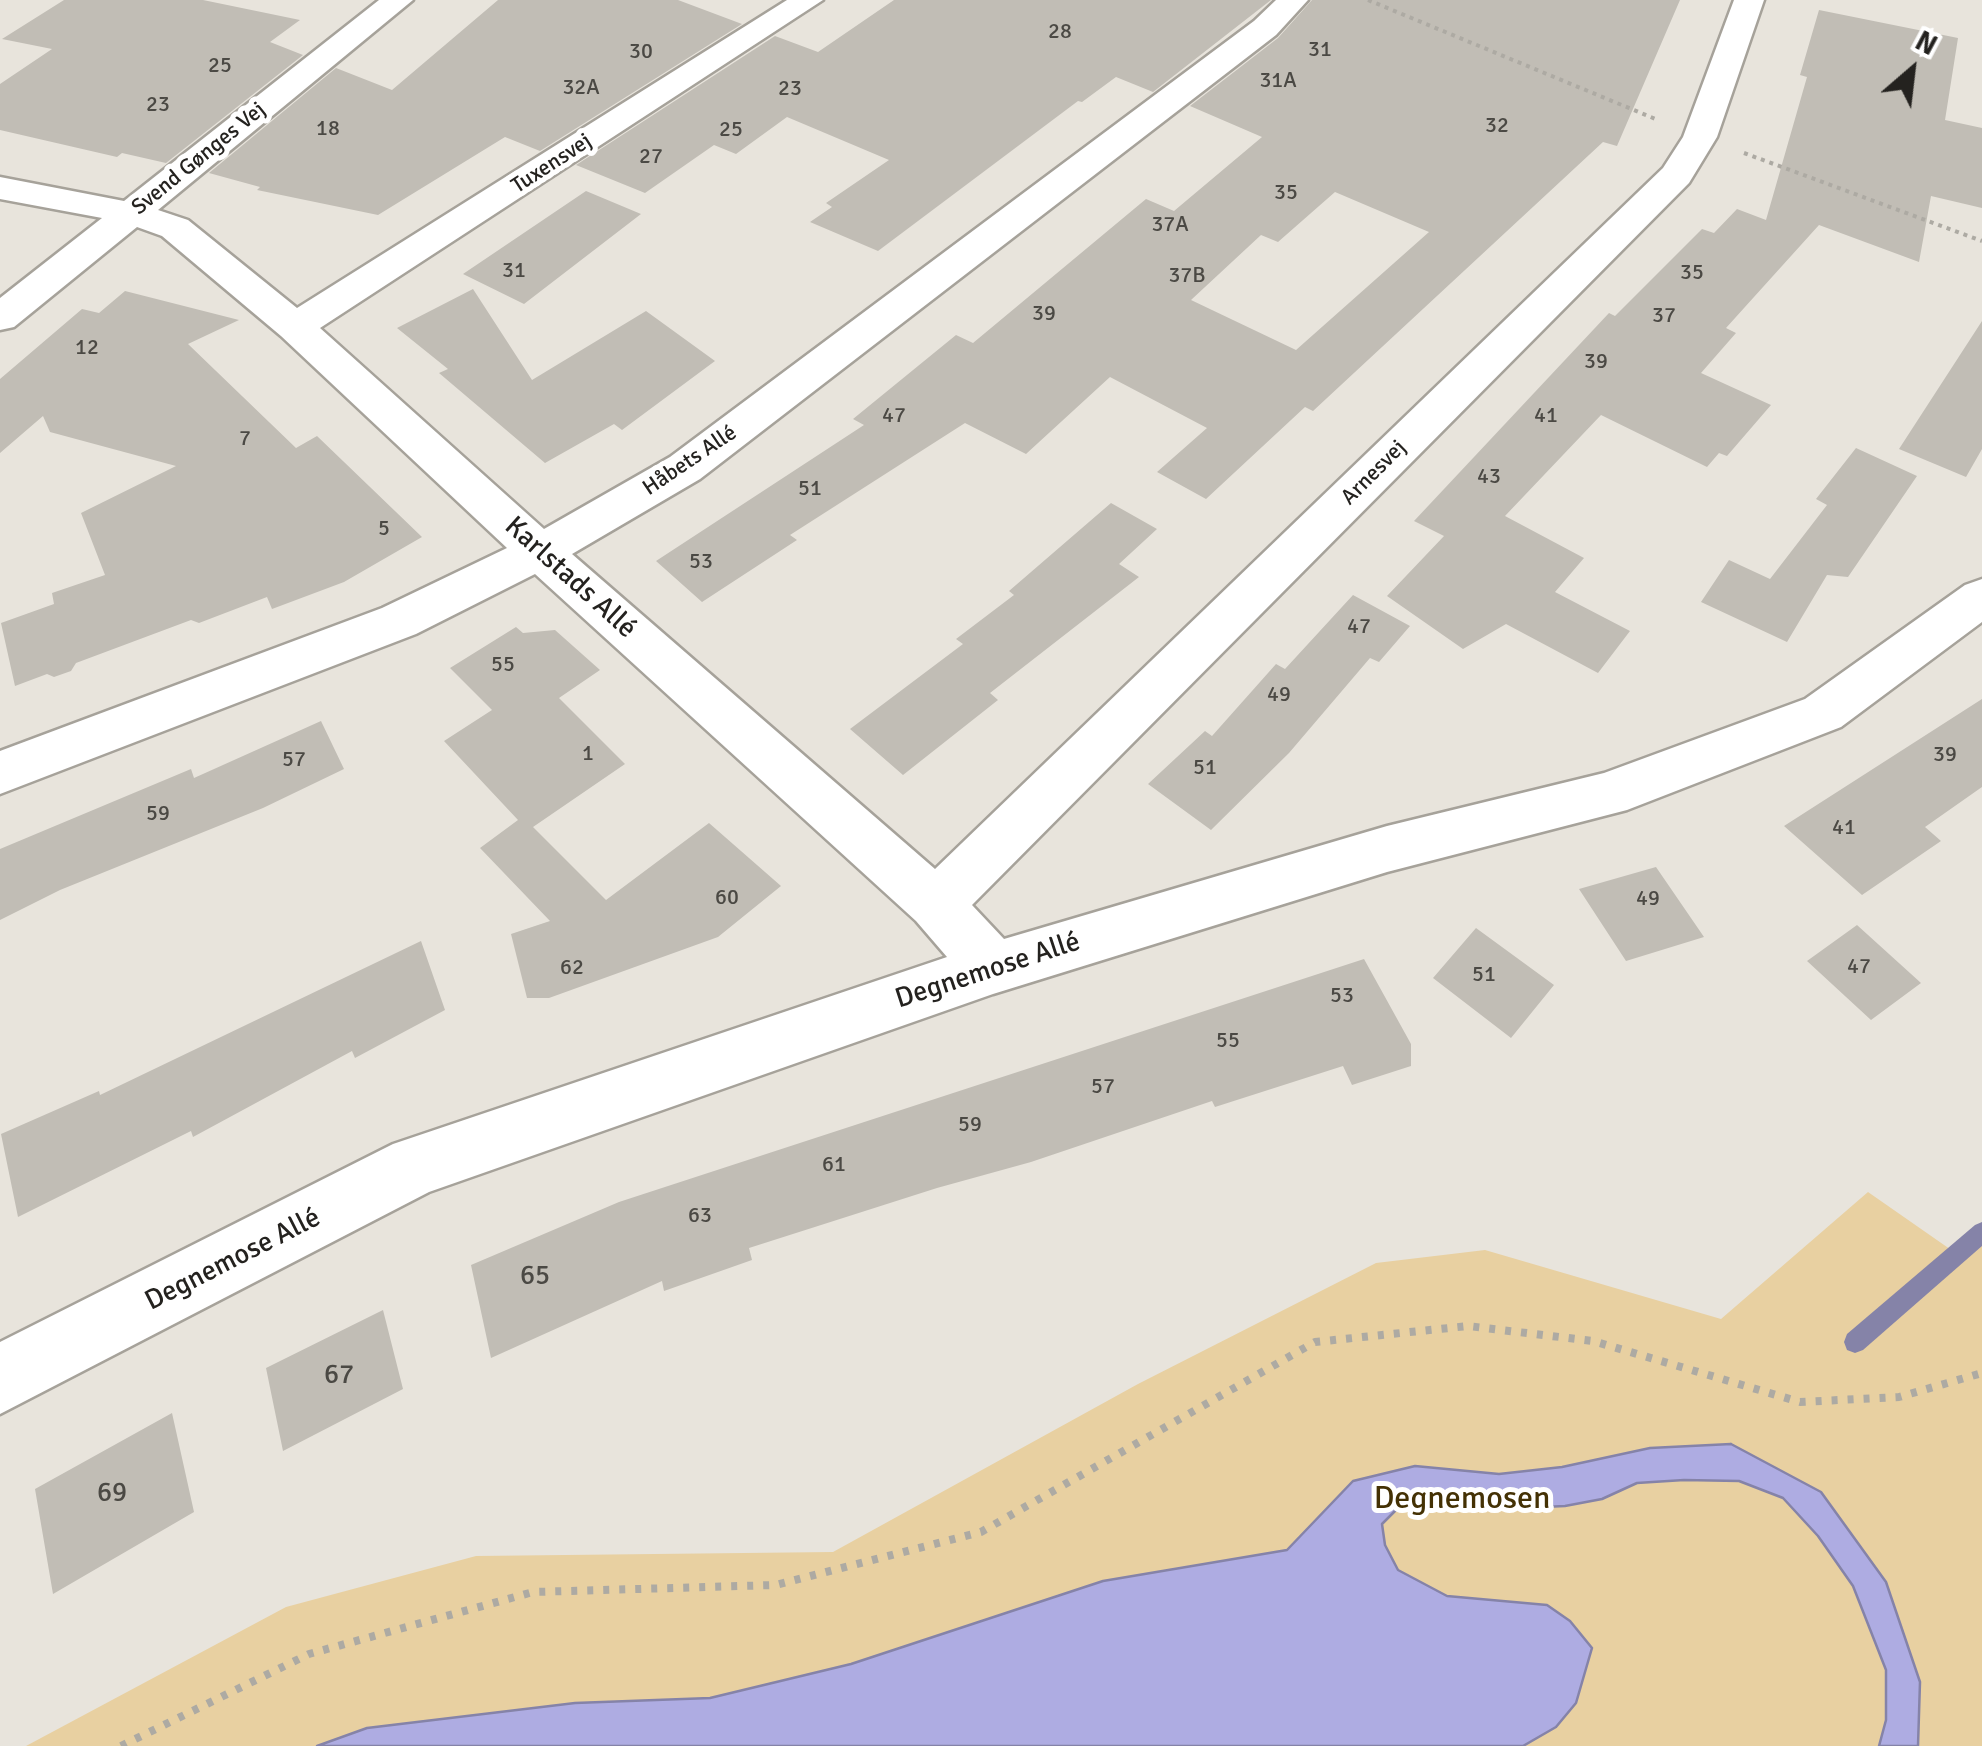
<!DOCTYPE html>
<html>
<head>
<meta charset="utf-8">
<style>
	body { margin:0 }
	#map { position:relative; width:1982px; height:1746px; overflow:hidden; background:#e8e4dc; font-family:Signika,sans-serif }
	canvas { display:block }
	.north { position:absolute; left:1862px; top:20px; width:100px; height:100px; -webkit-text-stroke:8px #fff; paint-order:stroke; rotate:28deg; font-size:28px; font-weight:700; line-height:40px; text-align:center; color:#24221f }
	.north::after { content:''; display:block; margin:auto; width:35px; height:45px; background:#24221f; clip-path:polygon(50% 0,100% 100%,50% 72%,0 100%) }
</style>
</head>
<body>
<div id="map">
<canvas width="1982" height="1746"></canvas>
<div class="north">N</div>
</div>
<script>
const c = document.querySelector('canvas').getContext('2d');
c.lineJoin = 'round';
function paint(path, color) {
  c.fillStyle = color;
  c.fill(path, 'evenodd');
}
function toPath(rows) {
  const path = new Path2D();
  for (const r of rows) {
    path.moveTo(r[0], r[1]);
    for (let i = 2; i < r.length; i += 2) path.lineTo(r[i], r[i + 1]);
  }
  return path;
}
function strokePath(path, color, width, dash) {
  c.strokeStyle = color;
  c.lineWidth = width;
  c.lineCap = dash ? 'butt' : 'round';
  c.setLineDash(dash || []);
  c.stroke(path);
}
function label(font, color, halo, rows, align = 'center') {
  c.font = font + ' Signika,sans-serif';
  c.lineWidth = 10;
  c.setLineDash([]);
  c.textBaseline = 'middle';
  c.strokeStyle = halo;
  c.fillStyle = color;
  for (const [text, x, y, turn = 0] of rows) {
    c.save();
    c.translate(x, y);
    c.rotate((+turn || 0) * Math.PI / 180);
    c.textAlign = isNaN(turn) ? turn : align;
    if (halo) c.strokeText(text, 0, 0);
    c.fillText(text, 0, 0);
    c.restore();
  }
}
paint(toPath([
	[1868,1192,1957,1254,1982,1232,1982,1746,26,1746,286,1607,476,1556,833,1552,1138,1384,1376,1263,1485,1250,1721,1319]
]), '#e8d0a1');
const water = toPath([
	[1731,1444,1821,1492,1886,1582,1920,1682,1918,1746,1879,1746,1886,1720,1886,1670,1853,1586,1818,1536,1783,1498,1739,1481,1684,1480,1637,1483,1602,1499,1565,1506,1521,1508,1423,1500,1399,1507,1382,1524,1385,1545,1398,1570,1447,1596,1547,1605,1570,1621,1592,1648,1576,1703,1556,1727,1523,1746,317,1746,367,1728,575,1703,710,1698,851,1664,1103,1581,1287,1550,1353,1481,1415,1466,1499,1474,1562,1467,1650,1448,1731,1444]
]);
paint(water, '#aeace2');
strokePath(water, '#8583a8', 2.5);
paint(toPath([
	[1982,1222,1982,1246,1863,1350,1855,1353,1847,1350,1844,1342,1847,1334,1975,1225,1982,1222]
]), '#8583a8');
paint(toPath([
	[64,0,203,0,300,20,270,42,303,55,166,163,122,153,117,157,0,130,0,84,52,49,2,39],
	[498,0,678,0,742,24,540,151,505,137,378,215,257,190,260,187,209,173,336,68,392,90],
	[894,0,1271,0,1153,92,1116,77,1082,102,1078,101,878,251,810,222,832,207,826,203,889,160,787,117,736,154,714,145,645,193,576,165,775,36,818,52],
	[1312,0,1680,0,1617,146,1603,142,1313,411,1305,407,1206,499,1157,472,1207,428,1110,377,1026,454,965,423,790,535,797,540,702,602,656,561,864,425,853,419,956,335,973,343,1146,199,1174,211,1262,137,1190,106,1278,38],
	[1335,192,1429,232,1296,350,1191,300,1261,235,1278,242],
	[1819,10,1958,38,1945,120,1982,128,1982,208,1931,196,1919,262,1819,225,1726,328,1736,333,1701,373,1771,405,1727,456,1719,453,1707,467,1601,415,1505,516,1584,558,1555,592,1630,631,1598,673,1506,624,1463,649,1387,596,1444,536,1414,521,1609,313,1615,316,1702,229,1714,233,1737,209,1766,220,1807,77,1800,75],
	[586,191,641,214,524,304,463,274],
	[473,289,532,380,646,311,715,361,622,430,614,424,545,463,439,373,448,369,397,328],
	[125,291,239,320,188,344,296,448,317,436,422,537,344,582,272,609,267,597,199,623,191,620,76,663,71,671,54,677,47,674,15,686,1,623,54,604,52,593,105,575,81,513,176,466,50,432,43,416,0,453,0,379,82,309,99,313],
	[1982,321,1982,449,1966,477,1899,449],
	[1856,448,1917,476,1848,577,1827,575,1787,642,1701,602,1729,560,1770,579,1827,505,1816,499],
	[1111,503,1157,529,1119,564,1139,577,990,693,998,700,903,775,850,729,963,644,956,639,1014,595,1009,591],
	[1353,595,1410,626,1379,662,1370,658,1289,753,1211,830,1148,784,1205,731,1212,736,1276,664,1285,669],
	[516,627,523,633,555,630,600,670,559,698,625,764,533,827,606,900,709,823,781,886,718,937,549,998,527,998,511,934,550,921,480,848,518,820,444,741,492,710,450,668],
	[1982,699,1982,787,1925,827,1941,841,1862,895,1784,826],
	[321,721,344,769,263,808,60,890,0,920,0,849,191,769,194,778],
	[1656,867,1704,937,1626,961,1579,889],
	[1857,925,1921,983,1871,1020,1807,961],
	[1476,928,1554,985,1511,1038,1433,978],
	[421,941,445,1010,355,1058,352,1051,193,1137,191,1131,18,1217,1,1134,99,1091,100,1095],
	[1364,959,1411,1044,1411,1066,1352,1085,1343,1066,1215,1107,1212,1101,1031,1162,937,1188,749,1248,752,1260,664,1291,662,1281,491,1358,471,1265,619,1202],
	[383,1310,403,1389,283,1451,266,1368],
	[172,1413,194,1512,53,1594,35,1489]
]), '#c1bdb5');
const minor = toPath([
	[379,0,413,0,158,210,188,220,297,308,787,0,823,0,320,328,544,529,670,457,1254,21,1276,0,1308,0,1276,35,700,479,572,554,935,869,1663,168,1683,137,1734,0,1764,0,1717,137,1689,183,972,905,1004,939,1387,826,1604,773,1805,699,1965,585,1982,579,1982,622,1841,727,1627,810,1387,872,993,994,429,1192,0,1414,0,1342,393,1144,947,957,916,921,535,574,416,634,0,794,0,751,382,608,507,548,281,336,162,236,137,227,14,327,0,330,0,298,102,218,0,199,0,177,124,201,379,0]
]);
strokePath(minor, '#a6a29a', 5);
strokePath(toPath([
	[1368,0,1658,120],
	[1744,153,1982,241]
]), '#adaaa3', 4, [4, 5]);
strokePath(toPath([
	[121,1746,309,1654,533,1592,776,1585,981,1532,1315,1342,1468,1326,1593,1341,1800,1402,1899,1397,1982,1373]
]), '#adaaa3', 8, [6, 10]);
paint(minor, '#fff');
label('22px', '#4b4944', null, [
	["28",1060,32],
	["31",1320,50],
	["30",641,52],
	["25",220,66],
	["31A",1278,81],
	["32A",581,88],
	["23",790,89],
	["23",158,105],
	["32",1497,126],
	["18",328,129],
	["25",731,130],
	["27",651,157],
	["35",1286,193],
	["37A",1170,225],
	["31",514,271],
	["35",1692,273],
	["37B",1187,276],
	["39",1044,314],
	["37",1664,316],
	["12",87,348],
	["39",1596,362],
	["47",894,416],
	["41",1546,416],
	["7",245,439],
	["43",1489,477],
	["51",810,489],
	["5",384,529],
	["53",701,562],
	["47",1359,627],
	["55",503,665],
	["49",1279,695],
	["1",588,754],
	["39",1945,755],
	["57",294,760],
	["51",1205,768],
	["59",158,814],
	["41",1844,828],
	["60",727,898],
	["49",1648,899],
	["47",1859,967],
	["62",572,968],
	["51",1484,975],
	["53",1342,996],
	["55",1228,1041],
	["57",1103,1087],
	["59",970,1125],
	["61",834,1165],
	["63",700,1216]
]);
label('22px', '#24221f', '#fff', [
	["Svend Gønges Vej",199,159,-39],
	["Tuxensvej",552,164,-33],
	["Håbets Allé",690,461,-34],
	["Arnesvej",1374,473,-45]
]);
label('28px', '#24221f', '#fff', [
	["Karlstads Allé",570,578,42],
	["Degnemose Allé",988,971,-18],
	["Degnemose Allé",233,1260,-27]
]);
label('28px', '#4b4944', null, [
	["65",535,1277],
	["67",339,1376],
	["69",112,1494]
]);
label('32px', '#443104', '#fff', [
	["Degnemosen",1462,1500]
]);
</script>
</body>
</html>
